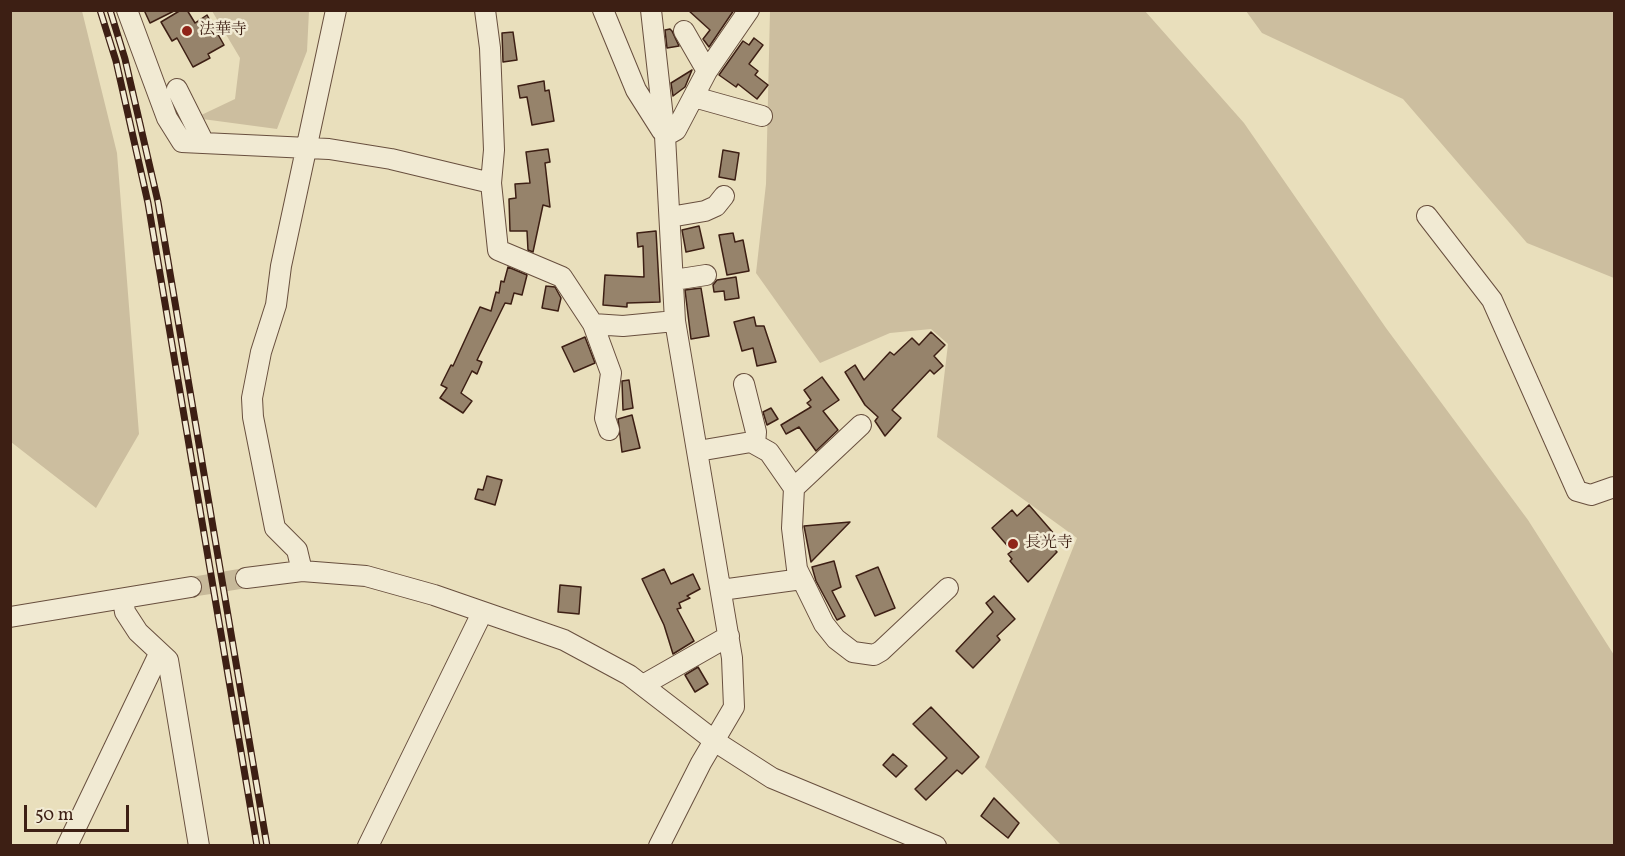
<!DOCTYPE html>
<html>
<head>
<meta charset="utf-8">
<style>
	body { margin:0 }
	#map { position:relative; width:1625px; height:856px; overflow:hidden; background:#e9dfbc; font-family:Vollkorn,serif }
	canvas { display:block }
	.frame { position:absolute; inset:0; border:12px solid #3d1f14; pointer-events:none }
	.scale { position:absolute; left:24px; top:805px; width:105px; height:27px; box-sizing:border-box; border:3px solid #3d1f14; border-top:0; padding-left:8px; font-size:18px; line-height:21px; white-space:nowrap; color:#3d1f14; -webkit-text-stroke:4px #f1ead3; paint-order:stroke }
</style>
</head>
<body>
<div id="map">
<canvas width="1625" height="856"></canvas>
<div class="frame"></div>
<div class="scale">50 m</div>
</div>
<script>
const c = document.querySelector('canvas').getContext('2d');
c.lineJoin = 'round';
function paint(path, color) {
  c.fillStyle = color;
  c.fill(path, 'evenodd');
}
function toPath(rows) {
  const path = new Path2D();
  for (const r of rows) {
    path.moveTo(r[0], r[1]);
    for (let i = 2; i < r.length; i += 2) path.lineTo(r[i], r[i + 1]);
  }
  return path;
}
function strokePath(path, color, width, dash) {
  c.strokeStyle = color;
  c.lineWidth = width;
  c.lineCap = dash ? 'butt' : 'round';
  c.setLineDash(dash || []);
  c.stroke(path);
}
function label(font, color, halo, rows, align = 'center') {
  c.font = font + ' Vollkorn,"Noto Serif JP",serif';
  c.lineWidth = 5;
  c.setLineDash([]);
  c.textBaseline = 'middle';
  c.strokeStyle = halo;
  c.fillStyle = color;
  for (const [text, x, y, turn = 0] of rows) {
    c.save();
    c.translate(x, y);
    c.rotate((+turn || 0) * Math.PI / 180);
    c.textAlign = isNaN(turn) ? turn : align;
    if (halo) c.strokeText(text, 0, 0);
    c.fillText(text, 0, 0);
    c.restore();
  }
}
paint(toPath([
	[10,11,82,11,117,153,139,434,96,508,11,442],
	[212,11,309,11,307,51,277,129,195,118,235,99,240,58],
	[770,11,1145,11,1244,123,1386,328,1528,520,1614,655,1614,845,1061,845,985,767,1077,538,937,437,948,344,931,329,890,333,820,363,756,273,766,184],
	[1246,11,1614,11,1614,278,1527,243,1403,99,1262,33]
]), '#ccbe9f');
const building = toPath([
	[144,10,176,10,150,23,144,10],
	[181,10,187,10,195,23,207,15,224,45,208,54,210,58,193,67,177,38,172,41,161,22,181,10],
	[688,10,734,10,709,47,703,39,710,30,688,10],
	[670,29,672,31,679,46,667,48,665,30,670,29],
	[513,32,517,60,503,62,502,33,513,32],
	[754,38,763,45,749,64,758,71,755,75,768,85,757,99,738,84,736,87,719,75,743,41,749,45,754,38],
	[692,70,685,87,673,96,671,83,692,70],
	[544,81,545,91,549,90,554,121,532,125,527,97,520,98,518,86,544,81],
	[548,149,550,162,545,163,550,207,543,205,533,252,528,250,527,231,510,231,509,199,516,198,515,184,530,183,526,152,548,149],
	[723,150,739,153,735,180,719,177,723,150],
	[699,226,704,248,686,252,682,230,699,226],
	[656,231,660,302,627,303,627,307,603,305,605,275,644,277,643,246,638,247,637,233,656,231],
	[733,233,735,242,743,240,749,271,727,275,719,235,733,233],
	[508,267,527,275,522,295,514,293,511,304,505,303,477,360,482,362,477,374,472,371,461,393,472,401,463,413,440,398,447,388,441,385,451,365,453,366,480,307,491,311,496,292,499,293,501,281,504,282,508,267],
	[736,277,739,298,725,300,724,291,714,292,713,285,717,280,736,277],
	[546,286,555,287,561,298,558,311,542,308,546,286],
	[701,288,709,336,691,339,685,290,701,288],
	[754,317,756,326,764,326,776,362,757,366,753,348,742,351,734,322,754,317],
	[931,332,945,345,934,356,943,366,934,374,930,370,892,410,901,418,885,436,875,421,878,417,865,405,845,372,855,365,864,380,890,352,894,355,912,338,919,345,931,332],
	[585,337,595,363,574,372,562,347,585,337],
	[822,377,839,400,823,411,838,430,816,451,799,427,786,434,781,425,811,407,807,403,811,400,804,390,822,377],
	[629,380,633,408,623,410,622,381,629,380],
	[771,408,778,419,767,425,763,412,771,408],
	[632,415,640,448,622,452,618,419,632,415],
	[487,476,502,480,495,505,475,499,478,489,483,490,487,476],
	[1029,505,1055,535,1048,541,1057,552,1028,582,1010,561,1012,559,1008,554,1012,551,992,528,1012,510,1017,516,1029,505],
	[850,522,811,562,804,526,850,522],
	[834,561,841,587,832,591,845,616,837,620,816,581,812,567,834,561],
	[878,567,895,608,875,616,856,576,878,567],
	[664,569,671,584,693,574,700,589,687,596,690,598,679,603,681,608,677,609,694,641,673,654,664,625,642,579,664,569],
	[560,585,581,587,579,614,558,612,560,585],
	[994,596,1015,619,997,636,1000,640,973,668,956,651,993,612,986,603,994,596],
	[698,667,708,684,695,692,685,675,698,667],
	[931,707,979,757,962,774,957,770,926,800,915,789,947,758,913,724,931,707],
	[893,754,907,766,896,777,883,765,893,754],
	[994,798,1019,823,1008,838,981,816,994,798]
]);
paint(building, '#96836b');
strokePath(building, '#3d1f14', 1.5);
strokePath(toPath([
	[191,587,246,578]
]), '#c7b99a', 20, [20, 10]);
const minor = toPath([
	[127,10,167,118,182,142,329,149,391,159,491,183],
	[485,10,490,48,494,150,491,183,498,250,562,277,593,324,623,326,675,321],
	[603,10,636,90,662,131],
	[651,10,665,136,675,321,732,658,734,707,701,763,659,846],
	[684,31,707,71],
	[177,89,204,143],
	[694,97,762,116],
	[665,136,676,130,707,71,749,10],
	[1427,216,1492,300,1577,491,1591,495,1614,487],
	[670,217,705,211,716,206,724,196],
	[674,280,706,275],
	[593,324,611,373,605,418,609,430],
	[744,384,756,432,755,444],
	[698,451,751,442,769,452,794,488,861,425],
	[794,488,792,528,797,569,824,624,836,639,853,652,874,655,881,651,948,588],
	[302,571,297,550,275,528,253,417,252,398,261,352,276,305,281,266,336,10],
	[246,578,302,571,366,576,434,595,564,640,629,675,716,742,772,778,936,846],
	[721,590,802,579],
	[123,599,125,612,138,632,168,660,199,846],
	[10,617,191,587],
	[643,685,729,636],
	[67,846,159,654],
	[368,846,482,613]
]);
strokePath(minor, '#684f3e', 22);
strokePath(minor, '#f1ead3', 20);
const rail = toPath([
	[100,10,116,61,148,203,257,846],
	[110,10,125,59,158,202,267,846]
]);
strokePath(rail, '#3d1f14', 7);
strokePath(rail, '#f1ead3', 4.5, [14]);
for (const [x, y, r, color] of [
	[187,31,6,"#8f2418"],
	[1013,544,6,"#8f2418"]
]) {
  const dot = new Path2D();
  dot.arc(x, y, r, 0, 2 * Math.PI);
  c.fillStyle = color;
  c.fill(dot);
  strokePath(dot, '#f1ead3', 2);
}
label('16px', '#3d1f14', '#f1ead3', [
	["法華寺",199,31],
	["長光寺",1025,544]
], 'left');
</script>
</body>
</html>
